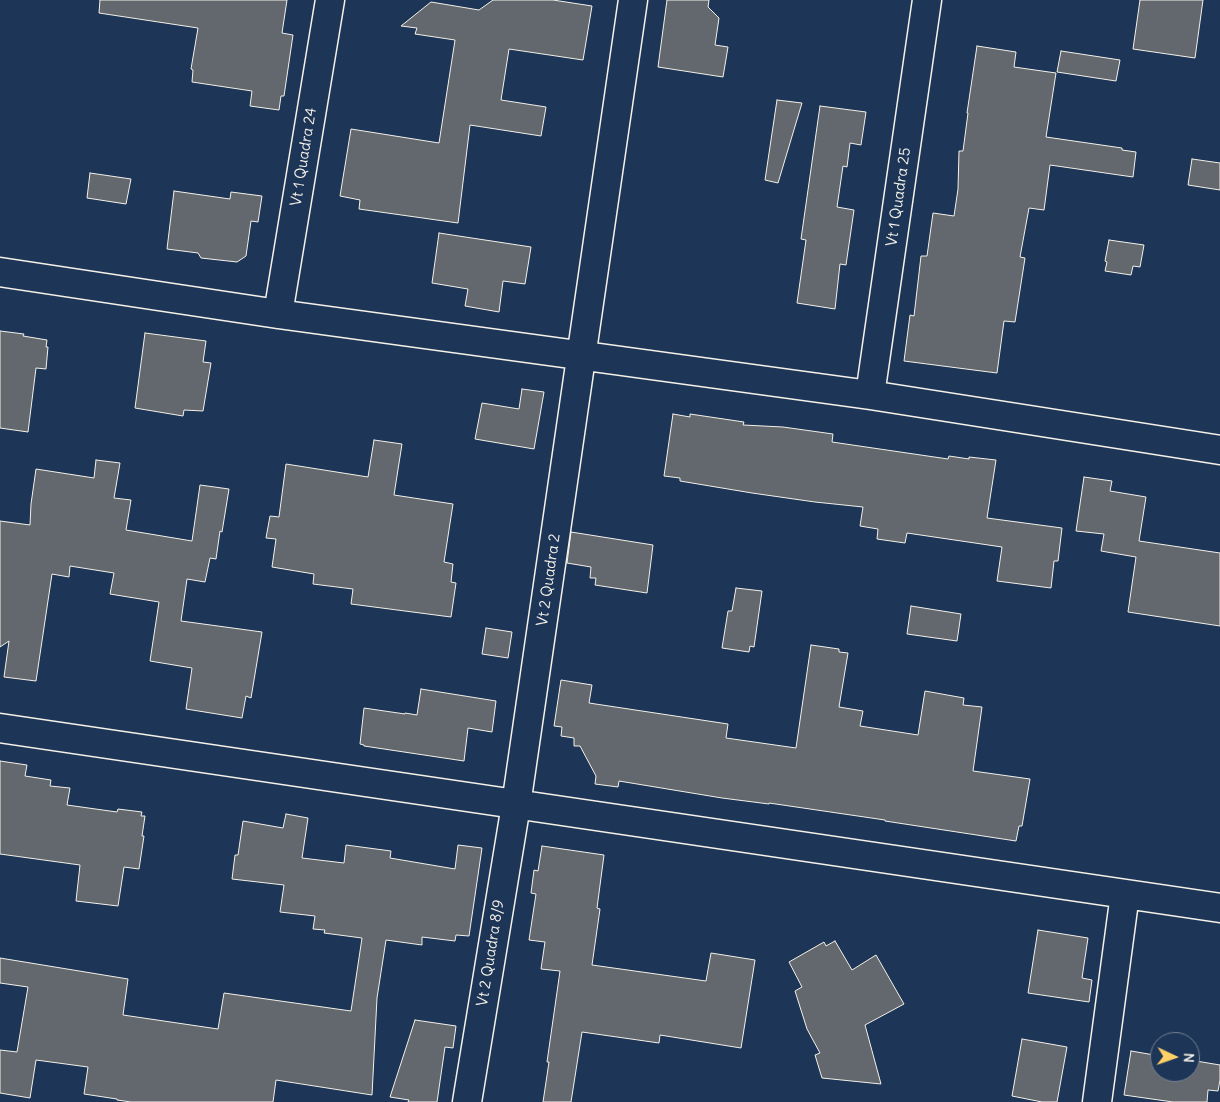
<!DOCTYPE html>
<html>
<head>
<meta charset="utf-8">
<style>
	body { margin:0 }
	#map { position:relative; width:1220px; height:1102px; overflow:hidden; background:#1d3557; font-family:Delius,sans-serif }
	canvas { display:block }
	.north { position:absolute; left:1150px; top:1032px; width:50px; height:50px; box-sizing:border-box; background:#1d3557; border:1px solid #738091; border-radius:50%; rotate:93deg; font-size:14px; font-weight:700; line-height:20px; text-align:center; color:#f4f1e8 }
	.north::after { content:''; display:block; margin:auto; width:18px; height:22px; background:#ffd166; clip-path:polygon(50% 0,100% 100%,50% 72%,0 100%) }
</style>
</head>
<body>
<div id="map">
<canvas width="1220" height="1102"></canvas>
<div class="north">N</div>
</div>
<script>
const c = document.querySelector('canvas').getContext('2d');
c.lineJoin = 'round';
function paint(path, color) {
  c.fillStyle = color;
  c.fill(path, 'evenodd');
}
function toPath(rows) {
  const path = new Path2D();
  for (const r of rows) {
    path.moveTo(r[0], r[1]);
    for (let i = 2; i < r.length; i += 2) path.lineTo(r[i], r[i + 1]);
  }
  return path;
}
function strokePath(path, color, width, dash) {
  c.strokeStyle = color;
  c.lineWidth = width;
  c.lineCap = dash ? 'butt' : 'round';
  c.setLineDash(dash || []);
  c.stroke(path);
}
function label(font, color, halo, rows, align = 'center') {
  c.font = font + ' Delius,sans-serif';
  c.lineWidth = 4;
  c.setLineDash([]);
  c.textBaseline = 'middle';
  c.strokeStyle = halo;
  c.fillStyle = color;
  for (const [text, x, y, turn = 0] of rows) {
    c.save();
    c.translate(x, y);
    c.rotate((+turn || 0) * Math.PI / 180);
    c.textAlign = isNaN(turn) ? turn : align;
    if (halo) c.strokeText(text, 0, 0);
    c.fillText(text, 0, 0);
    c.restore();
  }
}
const building = toPath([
	[100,0,287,0,282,33,293,35,284,96,281,96,279,110,250,106,252,91,192,82,193,70,191,69,198,28,99,13,100,0],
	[493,0,553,0,592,6,583,60,509,49,501,100,546,107,541,136,470,125,458,223,359,209,360,200,340,196,351,129,439,143,455,40,415,34,417,28,401,26,431,2,479,10,493,0],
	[667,0,709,0,708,7,719,18,715,45,728,47,723,77,658,67,667,0],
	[1140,0,1203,0,1195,58,1133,49,1140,0],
	[977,46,1016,52,1014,67,1056,73,1046,137,1122,148,1122,150,1136,152,1133,177,1050,165,1044,210,1029,208,1020,257,1025,258,1015,322,1004,321,997,373,904,361,910,315,914,316,921,256,927,256,933,213,954,216,958,189,959,151,963,151,968,113,967,113,977,46],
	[1061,51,1120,60,1116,81,1057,72,1061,51],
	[777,100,802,103,778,183,765,180,777,100],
	[820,106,866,112,861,145,850,143,847,167,843,166,837,207,854,210,846,265,840,264,835,309,797,303,806,240,801,239,820,106],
	[1192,159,1220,163,1220,190,1188,185,1192,159],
	[90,173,131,179,126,204,87,198,90,173],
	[174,191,230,199,231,192,262,196,258,222,251,221,246,256,237,262,201,258,198,253,167,249,174,191],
	[439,233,531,247,525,284,503,281,499,312,465,306,468,289,432,283,439,233],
	[1109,240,1144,245,1140,267,1133,266,1131,275,1105,271,1107,262,1105,261,1109,240],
	[0,331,24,334,23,336,47,340,46,347,48,347,46,369,36,368,28,432,0,428,0,331],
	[145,333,206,341,203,362,211,363,203,411,184,410,183,416,135,408,145,333],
	[522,389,544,392,534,449,475,439,482,403,519,409,522,389],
	[673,414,690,417,690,414,744,422,743,425,783,427,833,434,832,442,948,459,949,456,969,459,969,457,996,460,987,518,1062,528,1058,561,1054,561,1051,588,997,581,1002,547,907,533,905,543,877,539,878,529,860,526,863,507,815,502,752,493,680,481,680,478,664,476,673,414],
	[374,440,402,444,394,495,453,504,444,562,453,564,451,582,456,583,451,617,351,604,353,589,313,584,314,574,272,567,276,539,266,538,270,516,279,517,286,464,368,477,374,440],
	[96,460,120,463,114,498,131,500,126,530,192,541,200,485,229,489,222,532,220,531,216,559,210,558,205,582,187,579,181,621,262,632,251,698,246,696,242,718,186,709,192,668,150,661,159,602,110,594,114,573,70,566,69,577,52,574,36,681,4,677,9,641,0,647,0,521,30,525,31,504,36,469,94,478,96,460],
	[1084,477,1112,481,1110,491,1146,497,1139,541,1220,553,1220,626,1128,612,1136,557,1101,551,1104,534,1076,531,1084,477],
	[571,532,653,545,647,593,595,585,596,578,590,578,591,567,567,563,571,532],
	[736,588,762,591,754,647,750,646,749,652,722,648,728,611,732,611,736,588],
	[911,606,961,614,957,641,907,634,911,606],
	[486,628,512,632,508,658,482,654,486,628],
	[811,645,839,649,839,652,848,653,839,707,863,711,860,726,918,735,925,691,964,698,963,705,982,707,973,771,1030,779,1022,826,1019,826,1016,841,885,821,885,820,769,803,769,804,722,798,619,781,618,787,595,784,596,776,580,746,574,746,574,738,561,736,562,727,554,726,561,680,592,685,589,703,728,724,726,738,796,748,811,645],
	[421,689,496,701,492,732,468,728,464,761,364,746,364,745,360,744,364,708,405,714,405,713,417,715,421,689],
	[0,761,27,765,25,776,51,780,50,786,70,788,67,805,117,812,118,809,142,812,141,816,145,816,142,836,144,836,139,869,124,867,118,906,76,901,80,865,0,854,0,761],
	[286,814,308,818,302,858,344,863,346,845,391,851,390,858,455,869,458,845,482,848,469,936,456,935,455,941,422,937,422,945,386,940,377,998,372,1095,276,1080,273,1102,131,1102,117,1100,117,1099,84,1094,88,1067,36,1060,30,1098,0,1093,0,1050,17,1052,28,987,0,983,0,958,128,979,123,1015,218,1029,224,993,351,1011,362,938,324,933,325,930,313,929,315,916,280,912,284,885,232,879,235,855,238,855,243,821,283,828,286,814],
	[542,846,604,855,597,908,600,909,592,965,706,981,711,953,755,960,741,1048,660,1035,659,1043,582,1032,571,1102,543,1102,549,1062,547,1062,560,971,541,969,545,942,529,940,536,894,531,893,534,870,538,871,542,846],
	[1038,930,1088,938,1082,978,1092,980,1089,1002,1028,993,1038,930],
	[835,941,852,970,876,955,904,1004,865,1025,881,1084,822,1078,815,1055,820,1053,807,1029,795,991,802,987,789,962,824,942,826,946,835,941],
	[415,1020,456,1026,453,1048,445,1047,437,1102,408,1102,409,1100,390,1097,415,1020],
	[1022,1039,1067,1047,1057,1102,1042,1102,1012,1096,1022,1039],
	[1131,1051,1160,1056,1160,1072,1190,1072,1190,1060,1220,1065,1220,1080,1218,1091,1208,1090,1207,1102,1173,1102,1124,1095,1131,1051]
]);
paint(building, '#63686e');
strokePath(building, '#f4f1e8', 1);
const street = toPath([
	[0,272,278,314,870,395,1220,450],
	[278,314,330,0],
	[870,395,927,0],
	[0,728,1220,908],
	[467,1102,516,805,633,0],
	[1097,1102,1125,894]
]);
strokePath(street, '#f4f1e8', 31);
strokePath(street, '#1d3557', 28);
label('15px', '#f4f1e8', '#1d3557', [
	["Vt 1 Quadra 24",304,157,-81],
	["Vt 1 Quadra 25",899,197,-82],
	["Vt 2 Quadra 2",549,580,-82],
	["Vt 2 Quadra 8/9",491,953,-81]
]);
</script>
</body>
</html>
